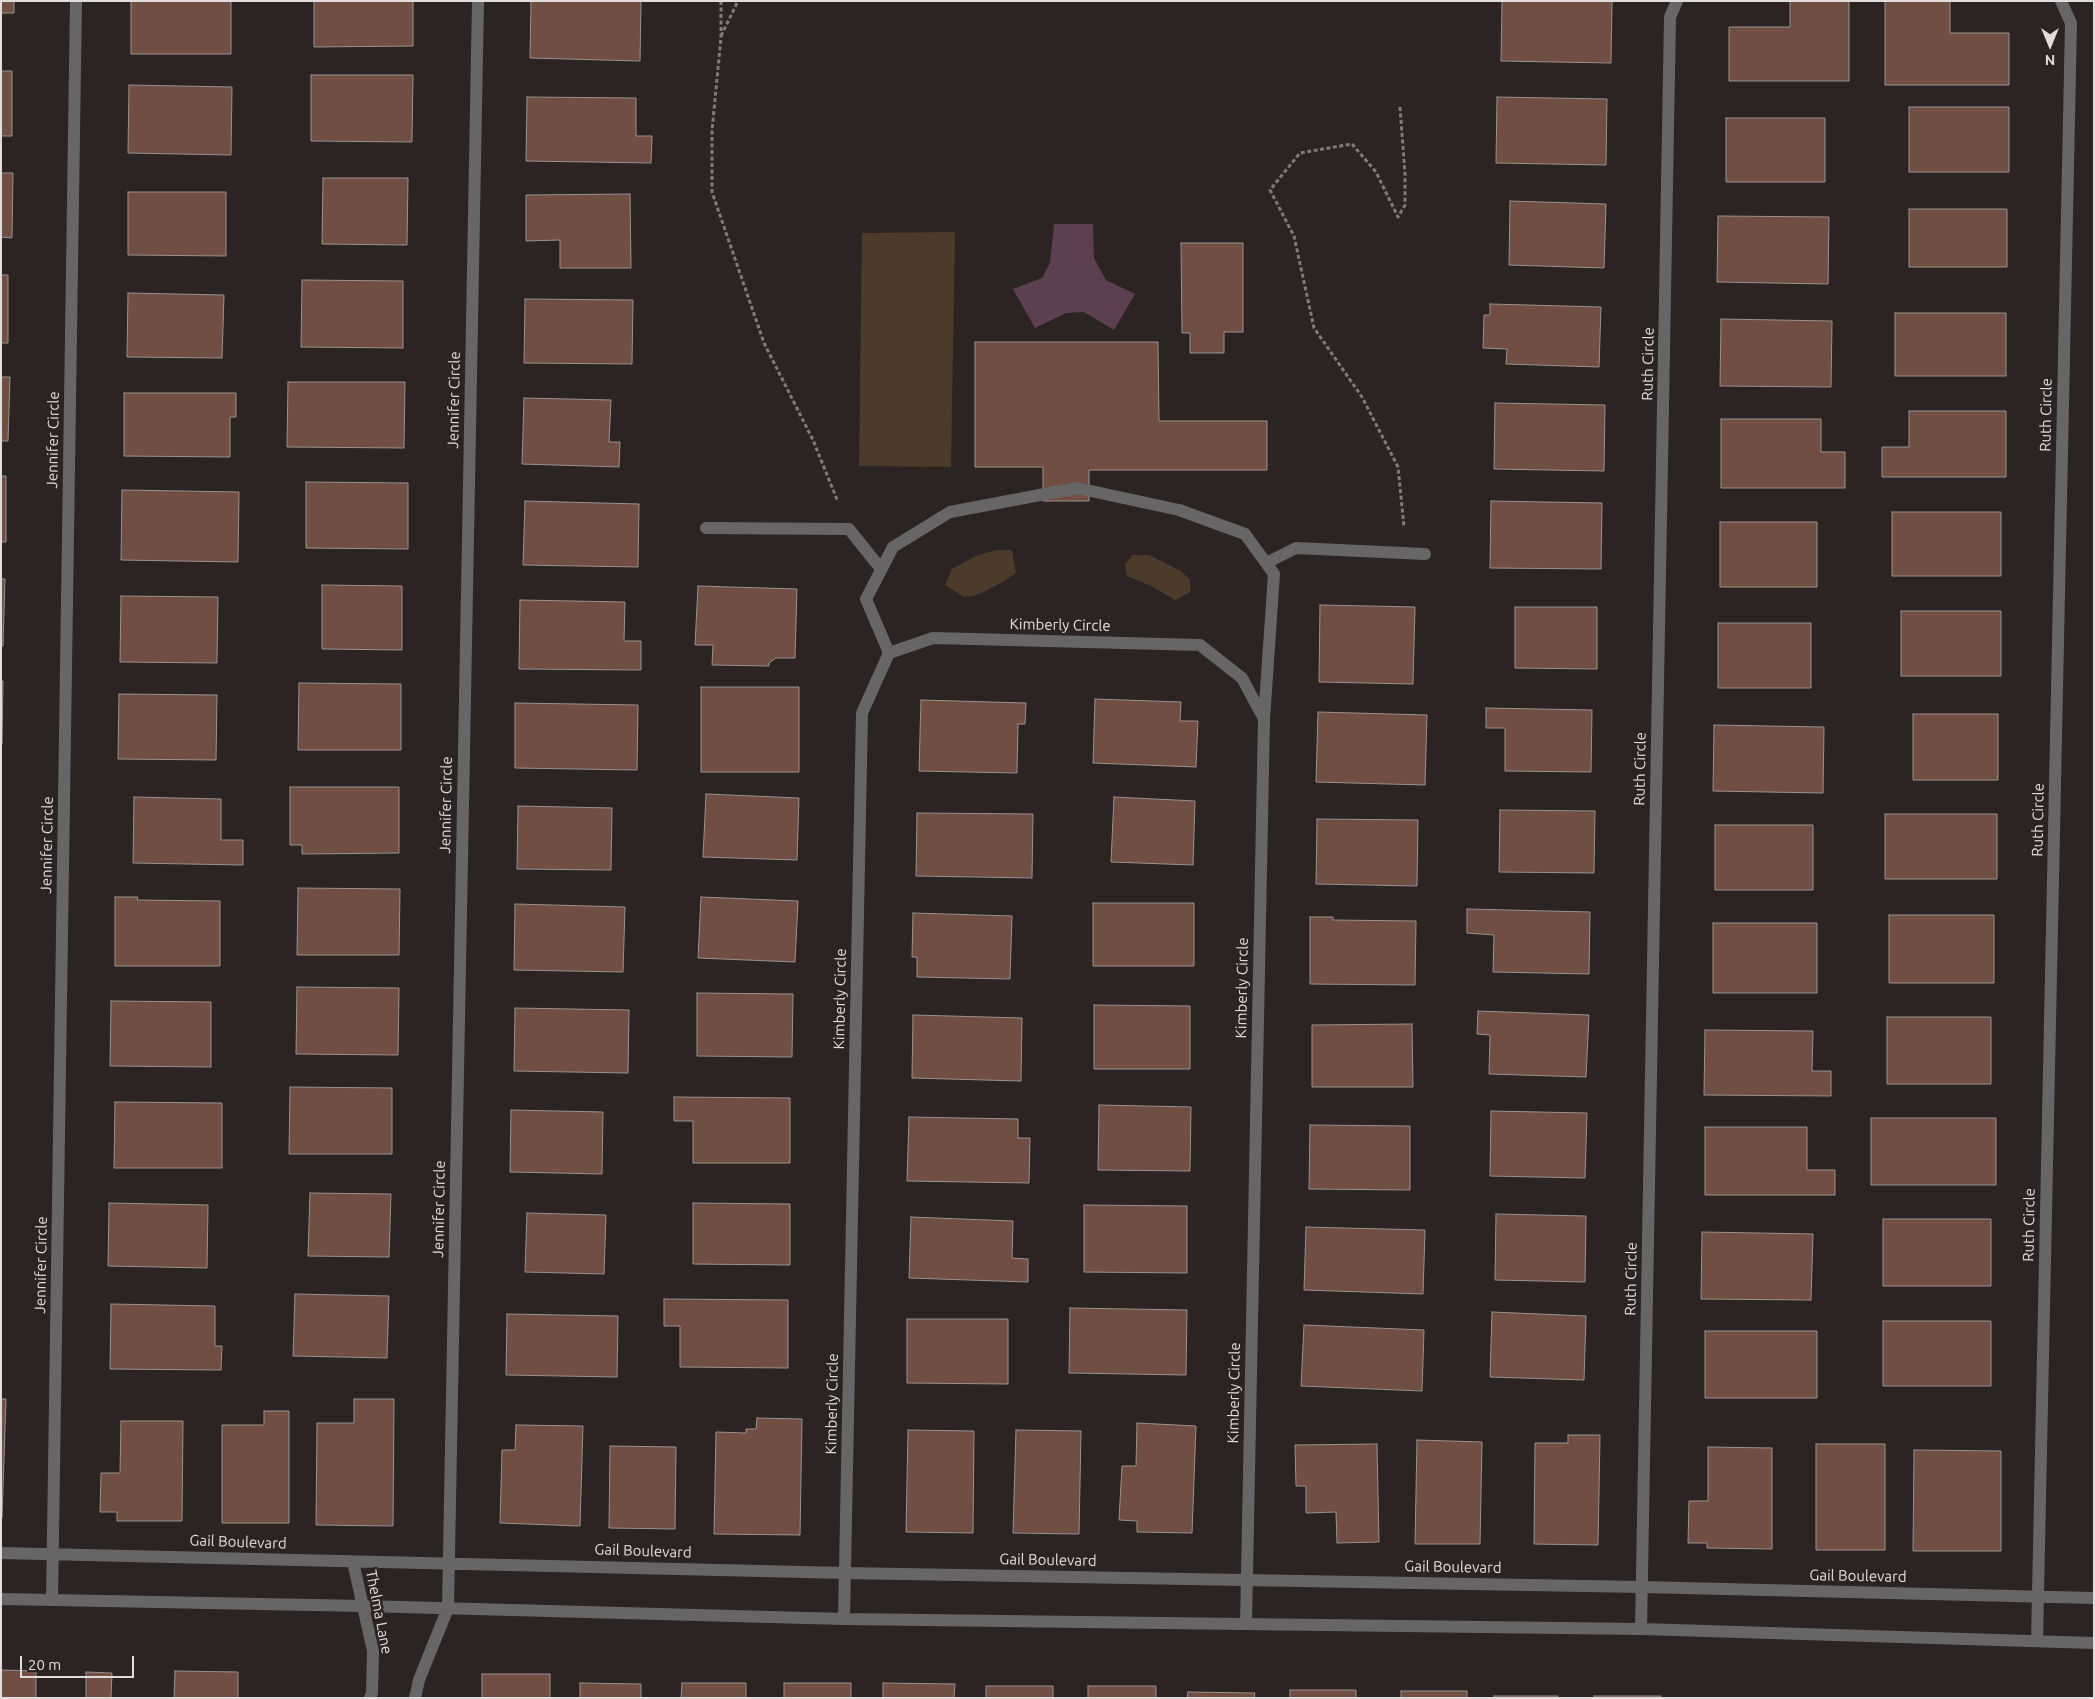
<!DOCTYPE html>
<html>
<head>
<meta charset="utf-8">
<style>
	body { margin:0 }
	#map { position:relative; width:2095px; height:1699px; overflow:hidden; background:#2b2423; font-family:Ubuntu,sans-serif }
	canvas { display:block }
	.frame { position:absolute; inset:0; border:2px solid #e1dddc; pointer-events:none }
	.north { position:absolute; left:2025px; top:20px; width:50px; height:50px; -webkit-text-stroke:4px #2b2423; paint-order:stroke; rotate:180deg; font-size:14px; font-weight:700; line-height:20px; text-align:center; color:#e1dddc }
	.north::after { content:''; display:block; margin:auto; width:18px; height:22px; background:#e1dddc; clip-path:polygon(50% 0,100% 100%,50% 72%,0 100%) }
	.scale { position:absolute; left:20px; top:1656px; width:114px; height:22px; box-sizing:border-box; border:2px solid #e1dddc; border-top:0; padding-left:6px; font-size:15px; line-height:18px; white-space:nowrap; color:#e1dddc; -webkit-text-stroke:4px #2b2423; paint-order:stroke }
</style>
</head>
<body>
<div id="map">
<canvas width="2095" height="1699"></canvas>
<div class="frame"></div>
<div class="north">N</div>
<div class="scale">20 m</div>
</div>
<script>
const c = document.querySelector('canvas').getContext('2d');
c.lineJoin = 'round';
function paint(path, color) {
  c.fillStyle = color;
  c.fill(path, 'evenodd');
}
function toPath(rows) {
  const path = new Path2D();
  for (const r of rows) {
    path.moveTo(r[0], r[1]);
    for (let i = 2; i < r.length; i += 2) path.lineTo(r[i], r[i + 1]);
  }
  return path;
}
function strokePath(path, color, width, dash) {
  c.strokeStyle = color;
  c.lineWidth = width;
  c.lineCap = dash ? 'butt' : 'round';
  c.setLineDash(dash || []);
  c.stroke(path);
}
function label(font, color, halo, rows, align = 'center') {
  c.font = font + ' Ubuntu,sans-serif';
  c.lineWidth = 5;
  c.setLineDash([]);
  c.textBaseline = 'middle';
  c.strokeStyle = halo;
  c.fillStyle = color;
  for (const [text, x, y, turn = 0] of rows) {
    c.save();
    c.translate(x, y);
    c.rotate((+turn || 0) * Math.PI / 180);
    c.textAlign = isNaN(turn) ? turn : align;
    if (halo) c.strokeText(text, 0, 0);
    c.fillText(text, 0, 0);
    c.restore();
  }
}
paint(toPath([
	[955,232,951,467,859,466,862,233],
	[997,550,1012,550,1016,573,1001,583,977,595,964,597,945,585,952,569,978,555],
	[1132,555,1149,555,1181,571,1190,580,1190,592,1175,600,1151,586,1127,576,1125,565]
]), '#4c3a2b');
paint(toPath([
	[1054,224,1093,224,1094,258,1106,280,1135,294,1114,330,1084,312,1066,313,1035,328,1013,289,1042,278,1050,263]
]), '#5c3f51');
const building = toPath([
	[1,1,14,1,14,13,1,13,1,1],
	[131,1,231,1,231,54,131,54,131,1],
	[314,1,413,1,413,46,314,47,314,1],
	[531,1,641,1,640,61,530,58,531,1],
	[1502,1,1612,1,1611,63,1501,61,1502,1],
	[1790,1,1849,1,1849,81,1729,81,1729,27,1790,27,1790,1],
	[1885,1,1950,1,1950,33,2009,33,2009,85,1885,85,1885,1],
	[1,71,12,71,12,136,1,136,1,71],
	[311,75,413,75,412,142,311,141,311,75],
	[129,85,232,87,231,155,128,153,129,85],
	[527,97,636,98,636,136,652,136,651,163,526,161,527,97],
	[1497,97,1607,99,1606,165,1496,163,1497,97],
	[1909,107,2009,107,2009,172,1909,172,1909,107],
	[1726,118,1825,118,1825,182,1726,182,1726,118],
	[1,173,13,173,12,238,1,237,1,173],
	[323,178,408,178,407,245,322,244,323,178],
	[128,192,226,192,226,256,128,255,128,192],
	[630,194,631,268,560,268,560,240,526,241,526,195,630,194],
	[1510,201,1606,204,1604,268,1509,265,1510,201],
	[1909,209,2007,209,2007,267,1909,267,1909,209],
	[1718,216,1829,217,1828,284,1717,282,1718,216],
	[1181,243,1243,243,1243,332,1224,332,1224,353,1190,353,1190,333,1182,333,1181,243],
	[1,275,8,275,8,343,1,343,1,275],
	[302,280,403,281,403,348,301,347,302,280],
	[128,293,224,295,222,358,127,357,128,293],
	[525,299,633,300,632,364,524,363,525,299],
	[1490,304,1601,307,1599,367,1506,364,1507,349,1483,348,1484,315,1490,315,1490,304],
	[1895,313,2006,313,2006,376,1895,376,1895,313],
	[1721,319,1832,321,1831,387,1720,386,1721,319],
	[975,342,1158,342,1159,421,1267,421,1267,470,1089,470,1089,501,1043,501,1043,467,975,467,975,342],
	[1,377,10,377,8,441,1,441,1,377],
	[288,382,405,382,404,448,287,447,288,382],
	[124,393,236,393,236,417,230,417,230,457,124,456,124,393],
	[524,398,611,400,609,442,620,442,619,467,522,464,524,398],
	[1495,403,1605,405,1604,471,1494,469,1495,403],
	[1909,411,2006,411,2006,477,1882,477,1882,447,1909,447,1909,411],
	[1721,419,1821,419,1821,452,1845,452,1845,488,1721,488,1721,419],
	[1,476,6,476,6,542,1,542,1,476],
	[306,482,408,483,408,549,306,548,306,482],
	[122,490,239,492,238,562,121,560,122,490],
	[525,501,639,504,638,567,523,565,525,501],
	[1491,501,1602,503,1601,569,1490,568,1491,501],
	[1892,512,2001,512,2001,576,1892,576,1892,512],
	[1720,522,1817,522,1817,587,1720,587,1720,522],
	[1,579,5,579,3,646,1,646,1,579],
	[322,585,402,586,402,650,322,649,322,585],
	[698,586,797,589,795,658,776,658,769,663,769,666,712,665,713,645,695,645,698,586],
	[121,596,218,597,217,663,120,662,121,596],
	[520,600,625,602,624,641,641,641,641,670,519,669,520,600],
	[1320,605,1415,607,1413,684,1319,682,1320,605],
	[1515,607,1597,607,1597,669,1515,668,1515,607],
	[1901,611,2001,611,2001,676,1901,676,1901,611],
	[1718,623,1811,623,1811,688,1718,688,1718,623],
	[1,681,3,681,2,744,1,744,1,681],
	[299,683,401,684,401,750,298,750,299,683],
	[701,687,799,687,799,772,701,772,701,687],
	[119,694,217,695,216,760,118,759,119,694],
	[1095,699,1181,702,1180,721,1198,721,1196,767,1093,763,1095,699],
	[921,700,1026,703,1025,724,1018,724,1017,773,919,771,921,700],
	[515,703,638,705,637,770,515,768,515,703],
	[1486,708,1592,710,1591,772,1505,771,1505,728,1486,728,1486,708],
	[1318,712,1427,715,1425,785,1316,782,1318,712],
	[1913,714,1998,714,1998,780,1913,780,1913,714],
	[1714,725,1824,727,1823,793,1713,791,1714,725],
	[290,787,399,787,399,853,302,854,302,845,290,845,290,787],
	[706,794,799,798,797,860,703,857,706,794],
	[134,797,221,799,221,840,243,840,243,865,133,863,134,797],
	[1114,797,1195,801,1193,865,1111,862,1114,797],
	[518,806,612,808,611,870,517,869,518,806],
	[1500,810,1595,811,1594,873,1499,872,1500,810],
	[917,813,1033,814,1032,878,916,876,917,813],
	[1885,814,1997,814,1997,879,1885,879,1885,814],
	[1317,819,1418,820,1417,886,1316,884,1317,819],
	[1715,825,1813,825,1813,890,1715,890,1715,825],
	[298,888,400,889,399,955,297,955,298,888],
	[115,897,138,897,137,900,220,901,220,966,115,966,115,897],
	[701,897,798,901,795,962,698,958,701,897],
	[1093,903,1194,903,1194,966,1093,966,1093,903],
	[515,904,625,907,623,972,514,970,515,904],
	[1467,909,1590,912,1589,974,1493,972,1494,935,1467,933,1467,909],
	[913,913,1012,916,1010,979,917,977,917,957,912,957,913,913],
	[1889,915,1994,915,1994,983,1889,983,1889,915],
	[1310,917,1333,917,1333,920,1416,921,1415,985,1310,984,1310,917],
	[1713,923,1817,923,1817,993,1713,993,1713,923],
	[297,987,399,988,398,1055,296,1054,297,987],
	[697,993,793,994,792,1057,697,1056,697,993],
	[111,1001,211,1002,211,1067,110,1066,111,1001],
	[1094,1005,1190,1006,1190,1069,1094,1069,1094,1005],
	[515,1008,629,1010,628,1073,514,1071,515,1008],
	[1478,1011,1589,1015,1586,1077,1489,1074,1490,1035,1477,1034,1478,1011],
	[913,1015,1022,1018,1021,1081,912,1078,913,1015],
	[1887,1017,1991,1017,1991,1084,1887,1084,1887,1017],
	[1412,1024,1413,1087,1312,1087,1312,1025,1412,1024],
	[1705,1030,1813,1031,1812,1071,1831,1071,1831,1096,1704,1095,1705,1030],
	[290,1087,392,1088,392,1154,289,1154,290,1087],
	[674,1097,790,1098,790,1163,693,1163,693,1121,674,1121,674,1097],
	[115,1102,222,1103,222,1168,114,1168,115,1102],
	[1099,1105,1191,1107,1190,1171,1098,1170,1099,1105],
	[511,1110,603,1112,602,1174,510,1172,511,1110],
	[1491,1111,1587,1113,1585,1178,1490,1176,1491,1111],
	[909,1117,1018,1119,1018,1138,1030,1138,1029,1183,907,1181,909,1117],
	[1871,1118,1996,1118,1996,1185,1871,1185,1871,1118],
	[1310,1125,1410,1126,1410,1190,1309,1189,1310,1125],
	[1705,1127,1807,1127,1807,1170,1835,1170,1835,1195,1705,1195,1705,1127],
	[310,1193,391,1194,389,1257,308,1256,310,1193],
	[109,1203,208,1205,207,1268,108,1266,109,1203],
	[693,1203,790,1204,790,1265,693,1264,693,1203],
	[1084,1205,1187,1206,1187,1273,1084,1272,1084,1205],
	[527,1213,606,1215,604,1274,525,1272,527,1213],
	[1496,1214,1586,1216,1585,1282,1495,1280,1496,1214],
	[911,1217,1013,1221,1012,1258,1028,1259,1028,1282,909,1278,911,1217],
	[1883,1219,1991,1219,1991,1286,1883,1286,1883,1219],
	[1306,1227,1425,1230,1423,1294,1304,1290,1306,1227],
	[1702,1232,1813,1234,1811,1300,1701,1299,1702,1232],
	[295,1294,389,1296,387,1358,293,1356,295,1294],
	[664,1299,788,1300,788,1368,680,1367,680,1326,664,1326,664,1299],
	[111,1304,215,1306,215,1346,222,1346,221,1370,110,1369,111,1304],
	[1070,1308,1187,1310,1186,1375,1069,1373,1070,1308],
	[1492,1312,1586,1316,1584,1380,1490,1377,1492,1312],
	[507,1314,618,1316,617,1377,506,1375,507,1314],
	[907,1319,1008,1319,1008,1384,907,1383,907,1319],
	[1883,1321,1991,1321,1991,1386,1883,1386,1883,1321],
	[1304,1325,1424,1330,1422,1391,1301,1386,1304,1325],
	[1705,1331,1817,1331,1817,1398,1705,1398,1705,1331],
	[1,1399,6,1399,2,1518,1,1518,1,1399],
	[354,1399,394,1399,393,1526,316,1525,317,1423,354,1423,354,1399],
	[264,1411,289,1411,289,1523,222,1523,222,1425,264,1425,264,1411],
	[757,1418,802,1419,800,1535,714,1534,716,1432,746,1433,746,1429,756,1429,757,1418],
	[121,1421,183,1421,182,1521,117,1521,117,1512,100,1512,101,1473,120,1473,121,1421],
	[1137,1423,1196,1426,1192,1533,1137,1532,1137,1521,1119,1520,1122,1466,1136,1466,1137,1423],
	[516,1425,583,1426,580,1526,500,1523,502,1450,515,1450,516,1425],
	[908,1430,974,1431,973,1533,906,1532,908,1430],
	[1016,1430,1081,1431,1079,1534,1013,1533,1016,1430],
	[1568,1435,1600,1435,1598,1545,1534,1544,1535,1443,1568,1443,1568,1435],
	[1417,1440,1482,1442,1480,1544,1415,1544,1417,1440],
	[1377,1444,1379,1542,1337,1543,1336,1512,1306,1513,1306,1486,1296,1486,1295,1445,1377,1444],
	[1816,1444,1885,1444,1885,1550,1816,1550,1816,1444],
	[610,1446,676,1447,675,1529,609,1528,610,1446],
	[1708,1447,1772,1448,1772,1549,1707,1548,1707,1543,1688,1543,1689,1501,1708,1501,1708,1447],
	[1914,1450,2001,1451,2001,1551,1913,1551,1914,1450],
	[1,1670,36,1671,36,1698,1,1698,1,1670],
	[175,1671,238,1672,238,1698,174,1698,175,1671],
	[86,1672,112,1673,111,1698,86,1698,86,1672],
	[482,1674,550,1674,550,1698,482,1698,482,1674],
	[580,1683,641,1684,641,1698,580,1698,580,1683],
	[682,1683,746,1683,746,1698,681,1698,682,1683],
	[784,1683,851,1683,851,1698,784,1698,784,1683],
	[883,1683,955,1684,954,1698,883,1698,883,1683],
	[986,1686,1053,1686,1053,1698,986,1698,986,1686],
	[1088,1686,1156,1686,1156,1698,1088,1698,1088,1686],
	[1290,1690,1356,1690,1356,1698,1290,1698,1290,1690],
	[1401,1691,1467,1691,1467,1698,1401,1698,1401,1691],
	[1188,1692,1255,1693,1254,1698,1187,1698,1188,1692],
	[1494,1696,1558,1696,1558,1698,1494,1698,1494,1696],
	[1594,1696,1661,1696,1661,1698,1594,1698,1594,1696]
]);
paint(building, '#704e43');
strokePath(building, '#9a928f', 1);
strokePath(toPath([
	[721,1,721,37,712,131,712,192,764,343,813,440,838,502],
	[721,36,738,1],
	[1400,107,1405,174,1405,205,1398,217,1376,172,1352,144,1300,153,1270,190,1294,236,1314,328,1362,397,1398,467,1404,527]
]), '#807b7a', 3, [4, 2.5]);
strokePath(toPath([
	[706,528,849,529,881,569],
	[1266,563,1296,548,1425,554],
	[889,653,866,599,893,547,950,512,1077,488,1179,510,1245,534,1274,574,1264,719]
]), '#686566', 12);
strokePath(toPath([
	[1,1553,845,1573,1642,1587,2094,1598],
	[353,1562,373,1651,372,1693,370,1698],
	[1,1599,364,1606,844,1619,1641,1629,2094,1643],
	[52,1600,76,1],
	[844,1619,862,713,889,653,933,638,1200,645,1242,678,1264,719,1246,1623],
	[1641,1629,1670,17,1677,1],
	[2037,1641,2071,23,2061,1],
	[415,1698,419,1680,448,1608,478,1]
]), '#686566', 12);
label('15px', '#e1dddc', '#2b2423', [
	["Ruth Circle",1648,364,-89],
	["Jennifer Circle",454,400,-89],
	["Ruth Circle",2046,415,-89],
	["Jennifer Circle",53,440,-89],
	["Kimberly Circle",1060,625,1],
	["Ruth Circle",1640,769,-89],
	["Jennifer Circle",446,805,-89],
	["Ruth Circle",2038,820,-89],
	["Jennifer Circle",47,845,-89],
	["Kimberly Circle",1242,988,-89],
	["Kimberly Circle",840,999,-89],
	["Jennifer Circle",439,1209,-89],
	["Ruth Circle",2029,1225,-89],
	["Jennifer Circle",41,1265,-89],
	["Ruth Circle",1631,1279,-89],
	["Kimberly Circle",1234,1393,-89],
	["Kimberly Circle",832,1404,-89],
	["Gail Boulevard",238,1542,2],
	["Gail Boulevard",643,1551,2],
	["Gail Boulevard",1048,1560,1],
	["Gail Boulevard",1453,1567,1],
	["Gail Boulevard",1858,1576,1],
	["Thelma Lane",379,1612,79]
]);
</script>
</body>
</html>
